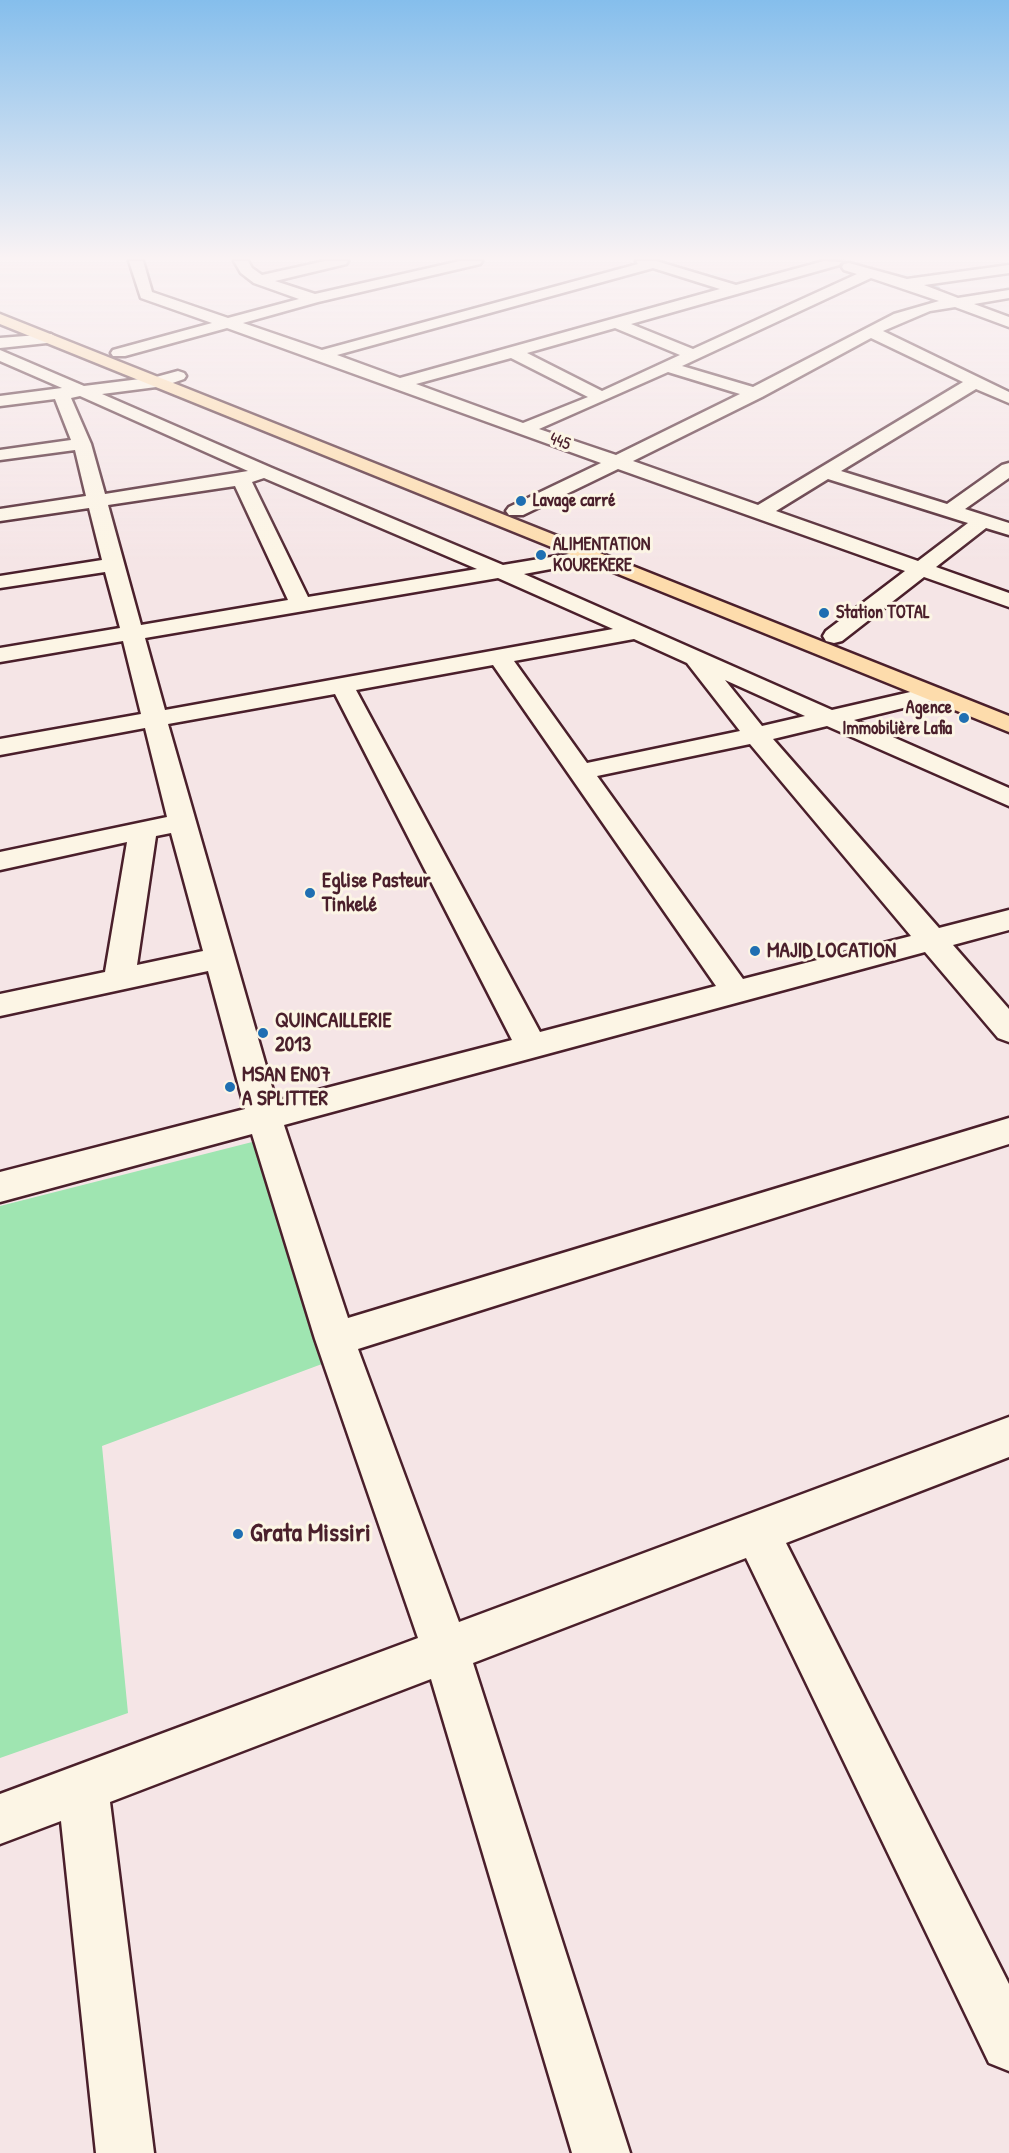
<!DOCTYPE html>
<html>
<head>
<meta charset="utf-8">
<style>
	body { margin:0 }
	canvas { display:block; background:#f5e5e6 }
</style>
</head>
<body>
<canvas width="1009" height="2153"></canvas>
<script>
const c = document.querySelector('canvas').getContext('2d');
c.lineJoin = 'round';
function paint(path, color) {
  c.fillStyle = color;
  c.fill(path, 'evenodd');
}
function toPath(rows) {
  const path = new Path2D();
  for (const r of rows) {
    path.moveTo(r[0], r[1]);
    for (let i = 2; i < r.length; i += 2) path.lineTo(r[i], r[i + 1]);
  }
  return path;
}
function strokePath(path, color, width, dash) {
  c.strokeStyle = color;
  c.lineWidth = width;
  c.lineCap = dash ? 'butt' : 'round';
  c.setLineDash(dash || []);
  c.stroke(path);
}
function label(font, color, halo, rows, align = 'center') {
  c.font = font + ' "Patrick Hand",sans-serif';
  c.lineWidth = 6;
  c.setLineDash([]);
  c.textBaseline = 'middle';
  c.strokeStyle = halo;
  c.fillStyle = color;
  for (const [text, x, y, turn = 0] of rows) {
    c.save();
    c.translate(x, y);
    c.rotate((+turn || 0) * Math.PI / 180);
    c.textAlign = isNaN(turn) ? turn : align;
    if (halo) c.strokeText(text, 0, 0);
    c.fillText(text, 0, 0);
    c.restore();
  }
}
paint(toPath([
	[264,1139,330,1361,102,1446,128,1713,0,1758,0,1206]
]), '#9fe5b1');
strokePath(toPath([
	[840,261,858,266],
	[915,282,938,289]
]), '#7587a2', 4.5);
const minor = toPath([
	[129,261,143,261,152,292,228,318,299,299,254,283,241,273,234,261,248,261,252,268,262,275,325,261,348,261,346,264,275,281,315,294,460,261,482,261,480,264,318,302,243,323,322,350,638,264,636,261,656,261,736,285,824,261,841,262,839,265,631,324,693,349,857,274,844,270,842,267,844,264,849,263,907,279,1009,265,1009,273,924,285,958,298,1009,290,1009,298,974,304,1009,317,1009,327,955,307,930,311,883,331,1009,392,1009,403,976,389,841,471,947,504,1002,465,1009,463,1009,478,965,509,1009,523,1009,535,986,528,936,567,1009,593,1009,607,924,577,842,641,834,643,826,641,823,636,826,631,905,571,618,469,523,515,509,515,506,511,509,507,601,463,227,328,125,356,113,356,111,353,113,350,212,323,141,298,129,261],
	[653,268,720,289,400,378,337,355,653,268],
	[871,278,939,301,894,314,753,387,682,366,871,278],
	[615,328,680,355,602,391,527,353,615,328],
	[871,338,963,382,758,505,633,461,762,397,871,338],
	[511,358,588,397,523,423,416,384,511,358],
	[668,372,740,394,616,455,539,429,668,372],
	[828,479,968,523,918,561,776,511,828,479],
	[51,334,59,339,56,342,0,348,0,338,51,334],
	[0,350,84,386,156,377,178,371,184,373,186,376,184,379,164,386,102,394,272,468,503,565,587,551,594,553,597,557,594,561,524,574,832,710,932,687,940,689,944,694,940,699,854,720,1009,788,1009,806,827,726,773,739,939,928,1009,910,1009,930,953,945,1009,1009,1009,1042,998,1038,925,952,284,1125,348,1318,1009,1118,1009,1144,358,1349,459,1622,1009,1417,1009,1457,786,1543,1009,1984,1009,2071,989,2063,746,1558,473,1663,630,2153,572,2153,431,1679,110,1802,154,2153,96,2153,61,1821,0,1844,0,1794,418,1638,315,1339,252,1134,0,1202,0,1172,245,1109,208,971,0,1016,0,994,105,972,127,842,0,870,0,852,167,817,145,728,0,755,0,739,141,714,123,641,0,662,0,648,120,628,105,572,0,588,0,576,102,560,89,508,0,521,0,509,86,496,75,450,0,460,0,450,71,440,55,399,0,406,0,396,62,388,0,361,0,350],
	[80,396,248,471,105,494,91,444,71,398,80,396],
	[264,478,477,569,308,597,252,482,264,478],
	[235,486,288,600,141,625,108,505,235,486],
	[498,578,613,629,165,710,145,638,498,578],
	[634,639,687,663,740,731,587,763,514,661,634,639],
	[493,665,716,986,540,1032,356,690,493,665],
	[725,680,805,716,762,726,725,680],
	[335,694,512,1040,276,1101,168,724,335,694],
	[750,744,911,936,743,979,597,776,750,744],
	[171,833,203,951,137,965,156,836,171,833]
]);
const major = toPath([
	[0,314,1009,716,1009,732,0,324,0,314]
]);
strokePath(minor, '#4a1f2b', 5);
strokePath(major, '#4a1f2b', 5);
paint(minor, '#fcf5e5');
paint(major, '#fddcac');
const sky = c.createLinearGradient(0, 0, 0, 562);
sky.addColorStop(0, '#85beec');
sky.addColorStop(0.46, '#faf3f4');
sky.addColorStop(1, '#faf3f400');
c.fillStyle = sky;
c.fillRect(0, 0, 1009, 562);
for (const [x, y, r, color] of [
	[521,501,6,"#1f6fb2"],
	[541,555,6,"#1f6fb2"],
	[824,613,6,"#1f6fb2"],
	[964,718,6,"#1f6fb2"],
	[310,893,6,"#1f6fb2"],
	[755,951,6,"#1f6fb2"],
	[263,1033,6,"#1f6fb2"],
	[230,1087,6,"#1f6fb2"],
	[238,1534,6,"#1f6fb2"]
]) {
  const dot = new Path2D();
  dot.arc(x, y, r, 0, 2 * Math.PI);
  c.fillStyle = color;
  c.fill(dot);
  strokePath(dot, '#fcf5e5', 2);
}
label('18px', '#4a1f2b', '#fcf5e5', [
	["445",560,442,20]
]);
label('bold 18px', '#4a1f2b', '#fcf5e5', [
	["Lavage carré",533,501],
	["ALIMENTATION",553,545],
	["KOUREKERE",553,566],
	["Station TOTAL",836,613],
	["Agence",952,708,"right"],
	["Immobilière Lafia",952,729,"right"]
], 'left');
label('bold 21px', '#4a1f2b', '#fcf5e5', [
	["Eglise Pasteur",322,881],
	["Tinkelé",322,905],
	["MAJID LOCATION",767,951],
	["QUINCAILLERIE",275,1021],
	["2013",275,1045],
	["MSAN EN07",242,1075],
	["A SPLITTER",242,1099]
], 'left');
label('bold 26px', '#4a1f2b', '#fcf5e5', [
	["Grata Missiri",250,1534]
], 'left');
</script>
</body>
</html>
